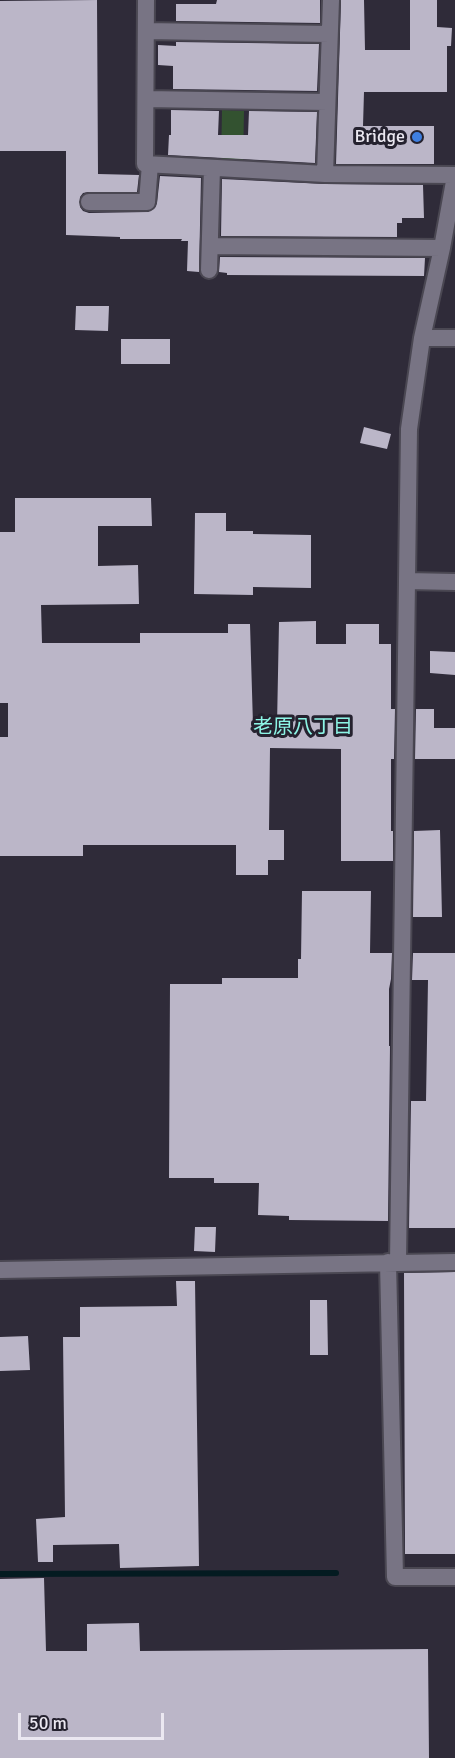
<!DOCTYPE html>
<html>
<head>
<meta charset="utf-8">
<style>
	body { margin:0 }
	#map { position:relative; width:455px; height:1758px; overflow:hidden; background:#2f2b39; font-family:Signika,sans-serif }
	canvas { display:block }
	.scale { position:absolute; left:18px; top:1713px; width:146px; height:27px; box-sizing:border-box; border:3px solid #ebe8f1; border-top:0; padding-left:8px; font-size:18px; line-height:21px; white-space:nowrap; color:#ebe8f1; -webkit-text-stroke:4px #25222f; paint-order:stroke }
</style>
</head>
<body>
<div id="map">
<canvas width="455" height="1758"></canvas>
<div class="scale">50 m</div>
</div>
<script>
const c = document.querySelector('canvas').getContext('2d');
c.lineJoin = 'round';
function paint(path, color) {
  c.fillStyle = color;
  c.fill(path, 'evenodd');
}
function toPath(rows) {
  const path = new Path2D();
  for (const r of rows) {
    path.moveTo(r[0], r[1]);
    for (let i = 2; i < r.length; i += 2) path.lineTo(r[i], r[i + 1]);
  }
  return path;
}
function strokePath(path, color, width, dash) {
  c.strokeStyle = color;
  c.lineWidth = width;
  c.lineCap = dash ? 'butt' : 'round';
  c.setLineDash(dash || []);
  c.stroke(path);
}
function label(font, color, halo, rows, align = 'center') {
  c.font = font + ' Signika,"Noto Sans JP",sans-serif';
  c.lineWidth = 6;
  c.setLineDash([]);
  c.textBaseline = 'middle';
  c.strokeStyle = halo;
  c.fillStyle = color;
  for (const [text, x, y, turn = 0] of rows) {
    c.save();
    c.translate(x, y);
    c.rotate((+turn || 0) * Math.PI / 180);
    c.textAlign = isNaN(turn) ? turn : align;
    if (halo) c.strokeText(text, 0, 0);
    c.fillText(text, 0, 0);
    c.restore();
  }
}
paint(toPath([
	[222,110,244,111,243,164,221,164]
]), '#335230');
strokePath(toPath([
	[0,1574,336,1573]
]), '#041b21', 6);
paint(toPath([
	[97,0,98,174,139,175,137,192,88,192,83,193,80,197,80,207,83,211,89,213,148,212,155,208,157,203,160,176,201,178,199,272,187,271,188,241,181,241,182,239,120,239,120,237,66,235,66,151,0,151,0,1],
	[217,0,320,0,320,23,176,21,176,4,216,4],
	[341,0,364,0,365,50,410,50,410,0,437,0,437,27,452,28,451,46,447,46,447,92,364,92,363,126,434,126,434,164,336,164],
	[176,42,319,44,317,91,173,89,173,66,158,65,158,45,176,46],
	[171,110,219,111,218,135,248,135,249,111,317,112,315,163,168,155,169,135,171,135],
	[222,179,325,184,423,185,424,218,402,218,402,223,397,223,397,237,221,236],
	[220,257,425,258,424,276,227,275,227,273,219,272],
	[76,306,109,306,108,331,75,330],
	[121,339,170,339,170,364,121,364],
	[364,427,391,434,387,449,360,443],
	[15,498,151,498,152,526,98,526,98,566,138,565,139,604,41,605,42,643,140,643,140,633,228,633,228,624,250,624,253,725,277,725,279,622,316,621,316,644,346,644,346,624,379,624,379,644,391,644,391,709,395,709,394,759,391,759,391,831,393,831,393,861,341,861,341,749,270,748,269,830,284,830,284,860,268,860,268,875,236,875,236,845,83,845,83,856,0,856,0,737,8,737,8,703,0,703,0,532,15,532],
	[195,513,226,513,226,531,253,531,253,534,311,535,311,588,253,587,253,595,194,594],
	[430,651,455,652,455,675,430,673],
	[416,709,434,709,434,728,455,728,455,759,415,759],
	[440,830,442,917,413,917,414,831],
	[302,891,371,891,370,953,392,953,391,979,389,989,389,1046,390,1046,388,1221,289,1220,289,1216,258,1215,259,1183,214,1183,214,1178,169,1178,170,984,222,984,222,978,298,978,298,959,301,959],
	[413,953,455,953,455,1228,409,1228,411,1101,426,1101,428,980,412,980],
	[195,1227,216,1227,215,1252,194,1251],
	[455,1272,455,1554,405,1554,404,1273],
	[176,1281,195,1281,199,1566,120,1568,119,1544,53,1545,53,1562,38,1562,36,1519,65,1517,63,1337,80,1337,80,1307,177,1306],
	[310,1300,327,1300,328,1355,310,1355],
	[28,1336,30,1370,0,1371,0,1337],
	[44,1578,46,1651,87,1651,87,1624,139,1623,140,1651,428,1649,429,1758,0,1758,0,1579]
]), '#bbb6c8');
const street = toPath([
	[146,0,145,164,325,174,455,175],
	[146,31,329,34],
	[146,99,327,102],
	[325,174,331,0],
	[89,202,147,202,150,164],
	[210,246,442,248],
	[209,270,212,168],
	[422,338,455,338],
	[407,581,455,582],
	[388,1262,395,1577,455,1577],
	[398,1262,409,429,422,338,442,248,455,176],
	[0,1270,455,1262]
]);
strokePath(street, '#4a4752', 20);
strokePath(street, '#787484', 16);
for (const [x, y, r, color] of [
	[417,137,6,"#3f7fe0"]
]) {
  const dot = new Path2D();
  dot.arc(x, y, r, 0, 2 * Math.PI);
  c.fillStyle = color;
  c.fill(dot);
  strokePath(dot, '#25222f', 2);
}
label('18px', '#ebe8f1', '#25222f', [
	["Bridge",405,137]
], 'right');
label('20px', '#8df5e6', '#25222f', [
	["老原八丁目",303,728]
]);
</script>
</body>
</html>
